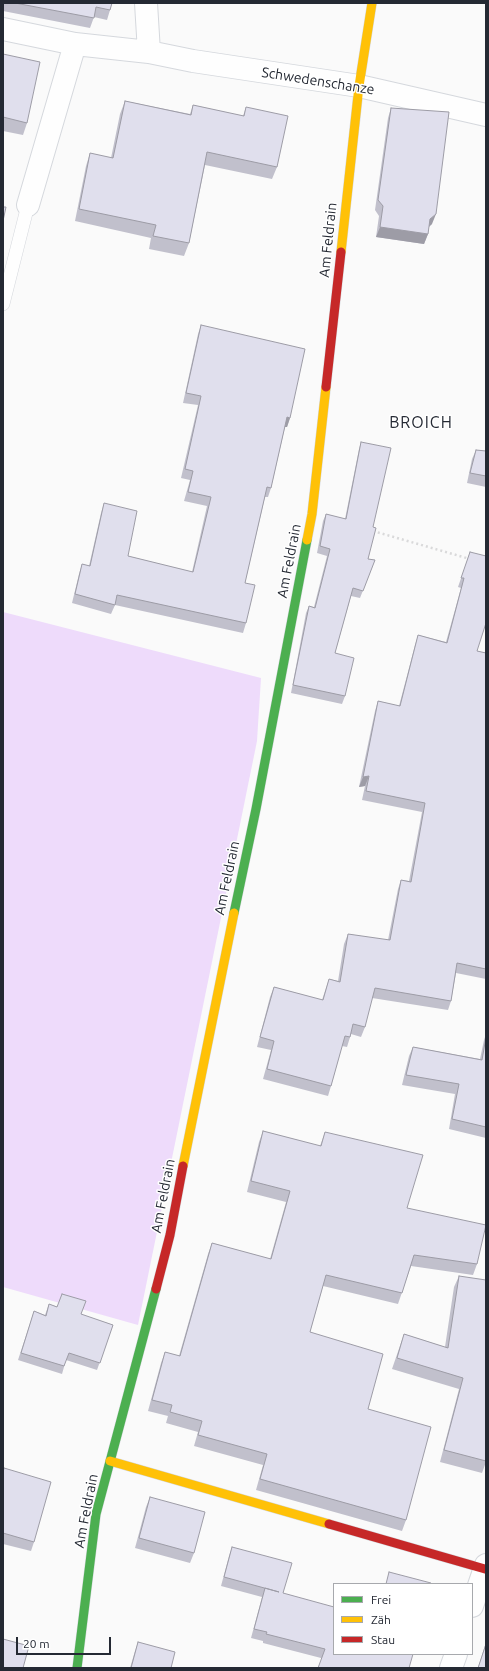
<!DOCTYPE html>
<html>
<head>
<meta charset="utf-8">
<style>
	body { margin:0 }
	#map { position:relative; width:489px; height:1671px; overflow:hidden; background:#fafafa; font-family:Ubuntu,sans-serif }
	canvas { display:block }
	.frame { position:absolute; inset:0; border:4px solid #242933; pointer-events:none }
	.legend { position:absolute; left:333px; top:1583px; width:140px; height:72px; box-sizing:border-box; background:#fff; border:1px solid #a7a9ad; margin:0; padding:5px 7px; list-style:none; font-size:12px; color:#242933 }
	.legend li { display:flex; align-items:center; gap:8px; height:20px }
	.legend b { width:20px; border:1px solid #a7a9ad }
	.scale { position:absolute; left:16px; top:1637px; width:95px; height:18px; box-sizing:border-box; border:2px solid #242933; border-top:0; padding-left:5px; font-size:12px; line-height:14px; white-space:nowrap; color:#242933; -webkit-text-stroke:3px #fff; paint-order:stroke }
</style>
</head>
<body>
<div id="map">
<canvas width="489" height="1671"></canvas>
<div class="frame"></div>
<ul class="legend">
<li><b style="height:5px;background:#4caf50"></b>Frei</li>
<li><b style="height:5px;background:#ffc107"></b>Zäh</li>
<li><b style="height:5px;background:#c62828"></b>Stau</li>
</ul>
<div class="scale">20 m</div>
</div>
<script>
const c = document.querySelector('canvas').getContext('2d');
c.lineJoin = 'round';
function paint(path, color) {
  c.fillStyle = color;
  c.fill(path, 'evenodd');
}
function toPath(rows) {
  const path = new Path2D();
  for (const r of rows) {
    path.moveTo(r[0], r[1]);
    for (let i = 2; i < r.length; i += 2) path.lineTo(r[i], r[i + 1]);
  }
  return path;
}
function strokePath(path, color, width, dash) {
  c.strokeStyle = color;
  c.lineWidth = width;
  c.lineCap = dash ? 'butt' : 'round';
  c.setLineDash(dash || []);
  c.stroke(path);
}
function label(font, color, halo, rows, align = 'center') {
  c.font = font + ' Ubuntu,sans-serif';
  c.lineWidth = 3;
  c.setLineDash([]);
  c.textBaseline = 'middle';
  c.strokeStyle = halo;
  c.fillStyle = color;
  for (const [text, x, y, turn = 0] of rows) {
    c.save();
    c.translate(x, y);
    c.rotate((+turn || 0) * Math.PI / 180);
    c.textAlign = isNaN(turn) ? turn : align;
    if (halo) c.strokeText(text, 0, 0);
    c.fillText(text, 0, 0);
    c.restore();
  }
}
paint(toPath([
	[3,612,261,678,257,741,138,1325,3,1287]
]), '#eedbfb');
const lane = toPath([
	[3,304,28,205]
]);
const street = toPath([
	[146,3,149,52,193,61,359,86,486,115],
	[3,29,75,44,149,52],
	[28,205,75,44],
	[472,1606,486,1565],
	[451,1668,456,1654]
]);
const fast = toPath([
	[234,913,256,809,307,540],
	[77,1668,96,1514,156,1289]
]);
const slow = toPath([
	[341,252,359,86,372,3],
	[307,540,312,514,326,387],
	[183,1166,234,913],
	[110,1461,329,1524]
]);
const jam = toPath([
	[326,387,341,252],
	[156,1289,170,1235,183,1166],
	[329,1524,485,1569]
]);
strokePath(lane, '#d5d8dd', 14);
strokePath(street, '#d5d8dd', 24);
strokePath(fast, '#d5d8dd', 10);
strokePath(slow, '#d5d8dd', 10);
strokePath(jam, '#d5d8dd', 10);
strokePath(toPath([
	[373,531,470,559]
]), '#d9d9da', 2.5, [2, 3]);
strokePath(lane, '#fefefe', 13);
strokePath(street, '#fefefe', 22);
strokePath(fast, '#4caf50', 9);
strokePath(slow, '#ffc107', 9);
strokePath(jam, '#c62828', 9);
paint(toPath([
	[3,3,112,3,110,10,107,20,94,17,90,28,3,11],
	[3,54,27,123,23,135,3,131],
	[125,101,190,114,193,105,243,116,246,107,277,167,272,179,205,165,189,243,184,256,149,249,151,238,75,221,86,166,90,153,111,158,120,114],
	[391,108,432,224,429,227,428,234,424,244,376,237,379,216,375,210,388,118],
	[201,325,290,418,287,427,285,427,271,488,268,497,265,497,245,583,246,623,243,633,115,605,111,614,72,603,79,574,82,564,89,566,101,513,104,503,128,556,192,572,207,506,184,501,190,480,181,478,198,405,183,403,198,334],
	[361,442,373,527,368,559,375,560,360,598,351,596,335,653,345,696,342,704,291,693,306,613,309,606,314,607,327,556,317,553,323,521,326,514,345,519,359,449],
	[476,450,486,451,486,487,467,483,472,459],
	[470,552,477,651,486,653,486,979,456,973,451,1001,448,1010,372,998,365,1027,361,1037,351,1034,347,1047,342,1046,331,1086,328,1096,263,1079,271,1050,257,1047,270,997,274,987,322,1000,329,979,338,981,344,944,348,934,388,940,398,889,401,880,409,881,422,812,362,800,365,786,359,787,375,711,378,701,399,706,415,645,418,635,446,642,461,588,458,587],
	[486,1034,486,1138,449,1129,455,1094,402,1085,409,1056,413,1047,480,1059,484,1040],
	[263,1131,320,1146,325,1132,407,1208,477,1264,473,1275,411,1266,398,1304,323,1286,310,1332,368,1409,406,1520,402,1531,256,1490,263,1465,194,1446,198,1432,166,1423,168,1416,148,1411,161,1363,165,1352,179,1356,208,1254,212,1243,270,1259,286,1202,247,1192,259,1142],
	[459,1276,486,1462,482,1473,440,1462,459,1389,392,1369,404,1334,445,1347,454,1287],
	[49,1304,113,1325,97,1370,66,1360,62,1374,18,1360,34,1311,45,1315],
	[3,1472,34,1542,31,1551,3,1544],
	[150,1497,194,1553,190,1563,135,1548,146,1507],
	[232,1547,283,1593,334,1654,321,1658,263,1643,263,1641,251,1638,262,1597,221,1586,229,1556],
	[138,1642,171,1668,130,1668,135,1651],
	[486,1642,486,1668,478,1668]
]), '#c1c0cc');
paint(toPath([
	[436,214,432,224,426,229,430,219],
	[380,227,428,234,424,244,376,237],
	[287,417,290,418,287,427,283,427],
	[369,776,365,786,359,787,363,777]
]), '#9d9ca6');
const building = toPath([
	[15,3,112,3,110,10,96,7,94,18,15,3],
	[3,54,40,62,27,123,3,117,3,54],
	[125,101,191,115,193,105,244,116,246,107,288,116,277,167,207,152,189,243,153,236,156,225,79,209,90,153,113,158,125,101],
	[391,108,449,112,436,214,430,219,428,234,380,227,383,206,378,200,391,108],
	[3,207,6,207,3,221,3,207],
	[201,325,305,349,290,418,287,417,271,488,267,487,245,583,255,585,246,623,117,595,115,605,75,594,82,564,90,566,104,503,137,511,128,556,193,572,211,497,188,492,193,471,185,469,201,396,186,393,201,325],
	[361,442,391,448,373,527,376,528,368,559,375,560,363,591,353,588,335,653,354,658,345,696,293,685,309,606,315,608,330,549,320,546,326,514,346,519,361,442],
	[476,450,486,451,486,476,470,473,476,450],
	[470,552,486,556,486,623,477,651,486,653,486,969,457,963,451,1001,375,988,365,1027,353,1024,350,1037,345,1036,331,1086,267,1069,274,1041,260,1037,274,987,323,1000,329,979,340,982,348,934,390,940,401,880,411,882,425,803,366,791,369,776,363,777,378,701,400,706,418,635,447,643,464,578,461,578,470,552],
	[486,1037,486,1127,452,1119,459,1084,406,1075,413,1047,482,1060,486,1037],
	[263,1131,321,1146,325,1132,423,1155,407,1208,486,1225,477,1264,414,1255,402,1293,326,1275,310,1332,383,1354,368,1409,431,1427,406,1520,260,1479,267,1454,198,1435,202,1421,170,1412,172,1405,152,1400,165,1352,180,1356,212,1243,271,1259,290,1191,251,1181,263,1131],
	[459,1276,486,1280,486,1461,444,1450,463,1378,397,1358,404,1334,448,1348,459,1276],
	[62,1294,86,1301,81,1314,113,1325,100,1363,69,1353,64,1366,21,1353,34,1311,46,1316,49,1304,57,1307,62,1294],
	[4,1468,51,1482,34,1542,3,1533,3,1473,4,1468],
	[150,1497,205,1512,194,1553,139,1538,150,1497],
	[232,1547,292,1563,283,1593,334,1607,334,1654,413,1654,409,1668,318,1668,325,1649,266,1634,267,1632,254,1629,265,1588,279,1592,224,1577,232,1547],
	[389,1572,431,1583,431,1584,386,1584,389,1572],
	[3,1639,29,1646,23,1668,3,1668,3,1639],
	[138,1642,175,1652,171,1668,131,1668,138,1642],
	[486,1644,486,1668,478,1668,486,1644]
]);
paint(building, '#e0dfed');
strokePath(building, '#9d9ca6', 1);
label('14px', '#242933', '#fff', [
	["Schwedenschanze",318,81,9],
	["Am Feldrain",328,240,-84],
	["Am Feldrain",289,561,-79],
	["Am Feldrain",227,878,-78],
	["Am Feldrain",163,1196,-79],
	["Am Feldrain",86,1511,-79]
]);
c.letterSpacing = '1px';
label('16px', '#242933', '#fff', [
	["BROICH",421,423]
]);
c.letterSpacing = '0px';
</script>
</body>
</html>
